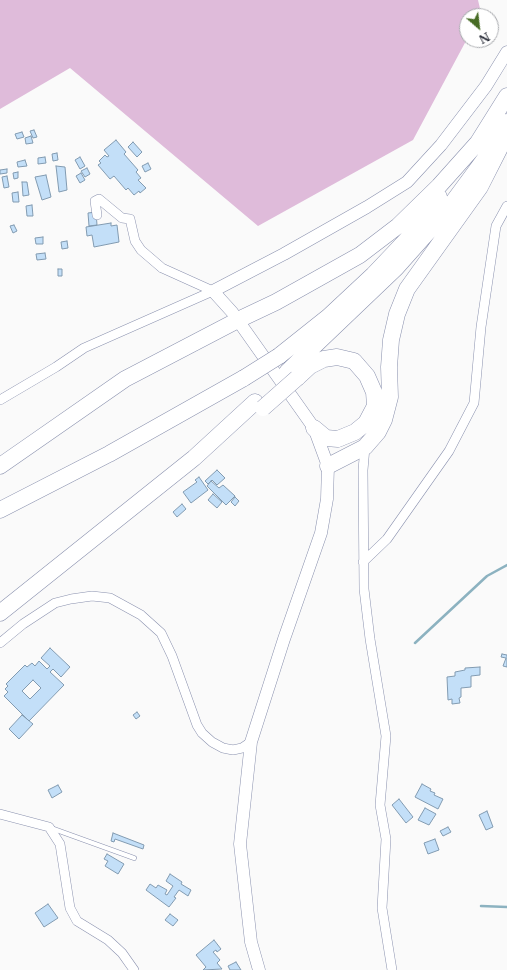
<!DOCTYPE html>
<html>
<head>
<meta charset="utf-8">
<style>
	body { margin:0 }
	#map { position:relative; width:507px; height:970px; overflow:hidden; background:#fafafa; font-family:"Libre Baskerville",serif }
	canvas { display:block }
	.north { position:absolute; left:459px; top:8px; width:40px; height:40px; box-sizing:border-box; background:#fff; border:1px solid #a9abaf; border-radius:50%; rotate:152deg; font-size:11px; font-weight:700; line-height:16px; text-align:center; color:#292c38 }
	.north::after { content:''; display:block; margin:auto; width:14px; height:18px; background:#476c25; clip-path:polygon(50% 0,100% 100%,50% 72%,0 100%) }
</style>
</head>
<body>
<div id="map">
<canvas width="507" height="970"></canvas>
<div class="north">N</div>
</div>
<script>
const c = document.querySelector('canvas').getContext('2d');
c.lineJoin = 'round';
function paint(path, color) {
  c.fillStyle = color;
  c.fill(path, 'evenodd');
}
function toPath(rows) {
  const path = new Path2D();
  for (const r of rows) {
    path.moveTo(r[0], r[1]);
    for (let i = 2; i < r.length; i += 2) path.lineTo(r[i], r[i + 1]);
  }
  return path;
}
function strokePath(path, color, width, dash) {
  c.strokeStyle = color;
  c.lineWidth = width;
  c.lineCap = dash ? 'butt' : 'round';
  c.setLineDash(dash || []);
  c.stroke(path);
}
paint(toPath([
	[0,0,478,0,481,13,479,16,467,16,467,39,413,140,258,226,70,68,0,109]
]), '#dfbbda');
strokePath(toPath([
	[415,643,487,576,507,565],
	[481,906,507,907]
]), '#8cb2c0', 2.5);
const building = toPath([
	[34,130,37,137,33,138,30,131,34,130],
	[22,132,24,137,17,139,15,134,22,132],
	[31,136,33,143,26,144,25,138,31,136],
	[116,140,126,152,124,154,138,170,136,172,141,178,138,180,146,188,140,193,139,191,134,195,128,188,126,190,114,176,110,179,98,165,101,163,99,161,105,155,107,157,109,156,104,150,116,140],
	[133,142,142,152,137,157,128,147,133,142],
	[57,153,58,160,53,161,52,154,57,153],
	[45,157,46,163,38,164,38,158,45,157],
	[80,157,85,166,80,169,75,160,80,157],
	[25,160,27,166,18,167,17,162,25,160],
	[148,163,151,169,145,172,142,166,148,163],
	[56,166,65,167,67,190,59,192,56,166],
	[87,168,90,174,85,177,81,171,87,168],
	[7,169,7,173,0,174,0,170,7,169],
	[18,172,18,178,14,179,13,173,18,172],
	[81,173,85,180,80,183,76,176,81,173],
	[46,175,51,197,42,200,35,177,46,175],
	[7,176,9,187,4,188,2,177,7,176],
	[22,182,27,182,29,195,23,196,22,182],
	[18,192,19,202,13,202,12,193,18,192],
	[32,205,33,216,27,216,26,206,32,205],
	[96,212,97,225,89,226,88,213,96,212],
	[111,223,111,226,117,225,119,242,94,247,92,235,87,236,86,227,111,223],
	[14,225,17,231,13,233,10,226,14,225],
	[43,237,43,244,36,244,35,238,43,237],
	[67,241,68,248,62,249,61,242,67,241],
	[45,253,46,259,37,260,36,254,45,253],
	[58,269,62,269,62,276,58,276,58,269],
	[217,470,225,478,217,485,212,480,208,484,205,481,217,470],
	[199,477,208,490,191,503,183,492,197,482,195,480,199,477],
	[211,481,219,488,223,485,235,496,226,505,207,486,211,481],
	[213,494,222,502,217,508,208,500,213,494],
	[235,497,239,501,235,506,231,502,235,497],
	[182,504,186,509,177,517,173,512,182,504],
	[50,648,70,667,61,677,53,669,50,672,64,685,29,721,4,696,8,692,5,689,8,686,6,684,25,665,27,667,32,663,35,666,39,661,47,669,50,666,41,658,50,648],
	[33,680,41,688,30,699,22,691,33,680],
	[502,654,507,655,507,667,503,666,506,658,501,657,502,654],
	[480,667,480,675,471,676,471,687,461,688,461,697,459,698,460,703,452,704,452,699,448,700,447,677,455,676,455,672,465,670,465,668,480,667],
	[137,712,140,716,136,719,133,715,137,712],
	[22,715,33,724,19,739,9,729,22,715],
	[422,784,431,789,430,791,435,793,434,795,443,799,438,809,415,797,422,784],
	[58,785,62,792,52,798,48,790,58,785],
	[399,799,413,817,406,823,392,805,399,799],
	[425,808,436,814,429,825,418,820,425,808],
	[487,811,493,827,486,830,479,815,487,811],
	[448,827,451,832,443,836,440,831,448,827],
	[113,833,144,845,143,849,115,839,114,842,111,841,113,833],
	[435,839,439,850,428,854,424,843,435,839],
	[107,854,124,864,118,874,105,866,108,861,104,859,107,854],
	[170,874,182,882,181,884,191,890,188,896,179,890,174,897,176,898,169,907,146,890,150,884,156,888,158,885,167,890,165,894,167,895,173,886,166,881,170,874],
	[48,904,58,918,44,927,35,913,48,904],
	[170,914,178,920,173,926,165,920,170,914],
	[214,940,221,949,217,952,216,950,213,952,220,960,217,963,222,969,203,970,206,967,196,955,214,940],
	[236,962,241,970,230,970,228,966,236,962]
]);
paint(building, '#c3dff8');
strokePath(building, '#829bb1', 1);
const lane = toPath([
	[51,828,134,858]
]);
const street = toPath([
	[97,215,95,201,99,199,122,218,130,219,135,241,141,250,162,268,213,291],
	[0,400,56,367,84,348,213,291],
	[365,447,363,470,364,589,370,639,386,736,380,805,386,839,382,908,392,970],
	[363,562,387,539,449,451,474,403,481,327,496,226,507,206],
	[0,643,23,624,55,603,71,599,92,596,110,598,141,615,161,633,172,656,197,725,202,733,212,742,223,748,233,750,242,748,251,742],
	[0,814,49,827,60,844,70,908,77,921,108,940,122,953,134,970]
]);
const secondary = toPath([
	[259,970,251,942,240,844,251,742,284,639,321,533,327,499,328,466,314,428,232,312,213,291,284,254,367,207,407,182,441,145,486,86,507,52]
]);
const highway = toPath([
	[475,147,507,96],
	[279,356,328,317,373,275,411,235,439,197],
	[287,372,396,268,444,214,492,149,507,122],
	[297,378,310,366,324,359,337,357,354,361,367,376,374,392,375,406,366,423,355,432,338,439,326,438,314,428],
	[0,466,125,379,238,320,276,302,360,255,398,226,439,186,481,139],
	[328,466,365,447,378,432,384,420,390,397,389,367,391,340,397,314,407,289,480,187,507,134],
	[0,510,109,454,244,378],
	[0,613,194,458,255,402]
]);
strokePath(lane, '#8a91ae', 5.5);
strokePath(street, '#8a91ae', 10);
strokePath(secondary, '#8a91ae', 13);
strokePath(highway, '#8a91ae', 17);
strokePath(lane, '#fff', 4.5);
strokePath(street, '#fff', 9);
strokePath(secondary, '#fff', 12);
strokePath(highway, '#fff', 16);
const highwayBridge = toPath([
	[244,378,279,356],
	[263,408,297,378]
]);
strokePath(highwayBridge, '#8a91ae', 17, []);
strokePath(highwayBridge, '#fff', 16);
</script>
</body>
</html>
